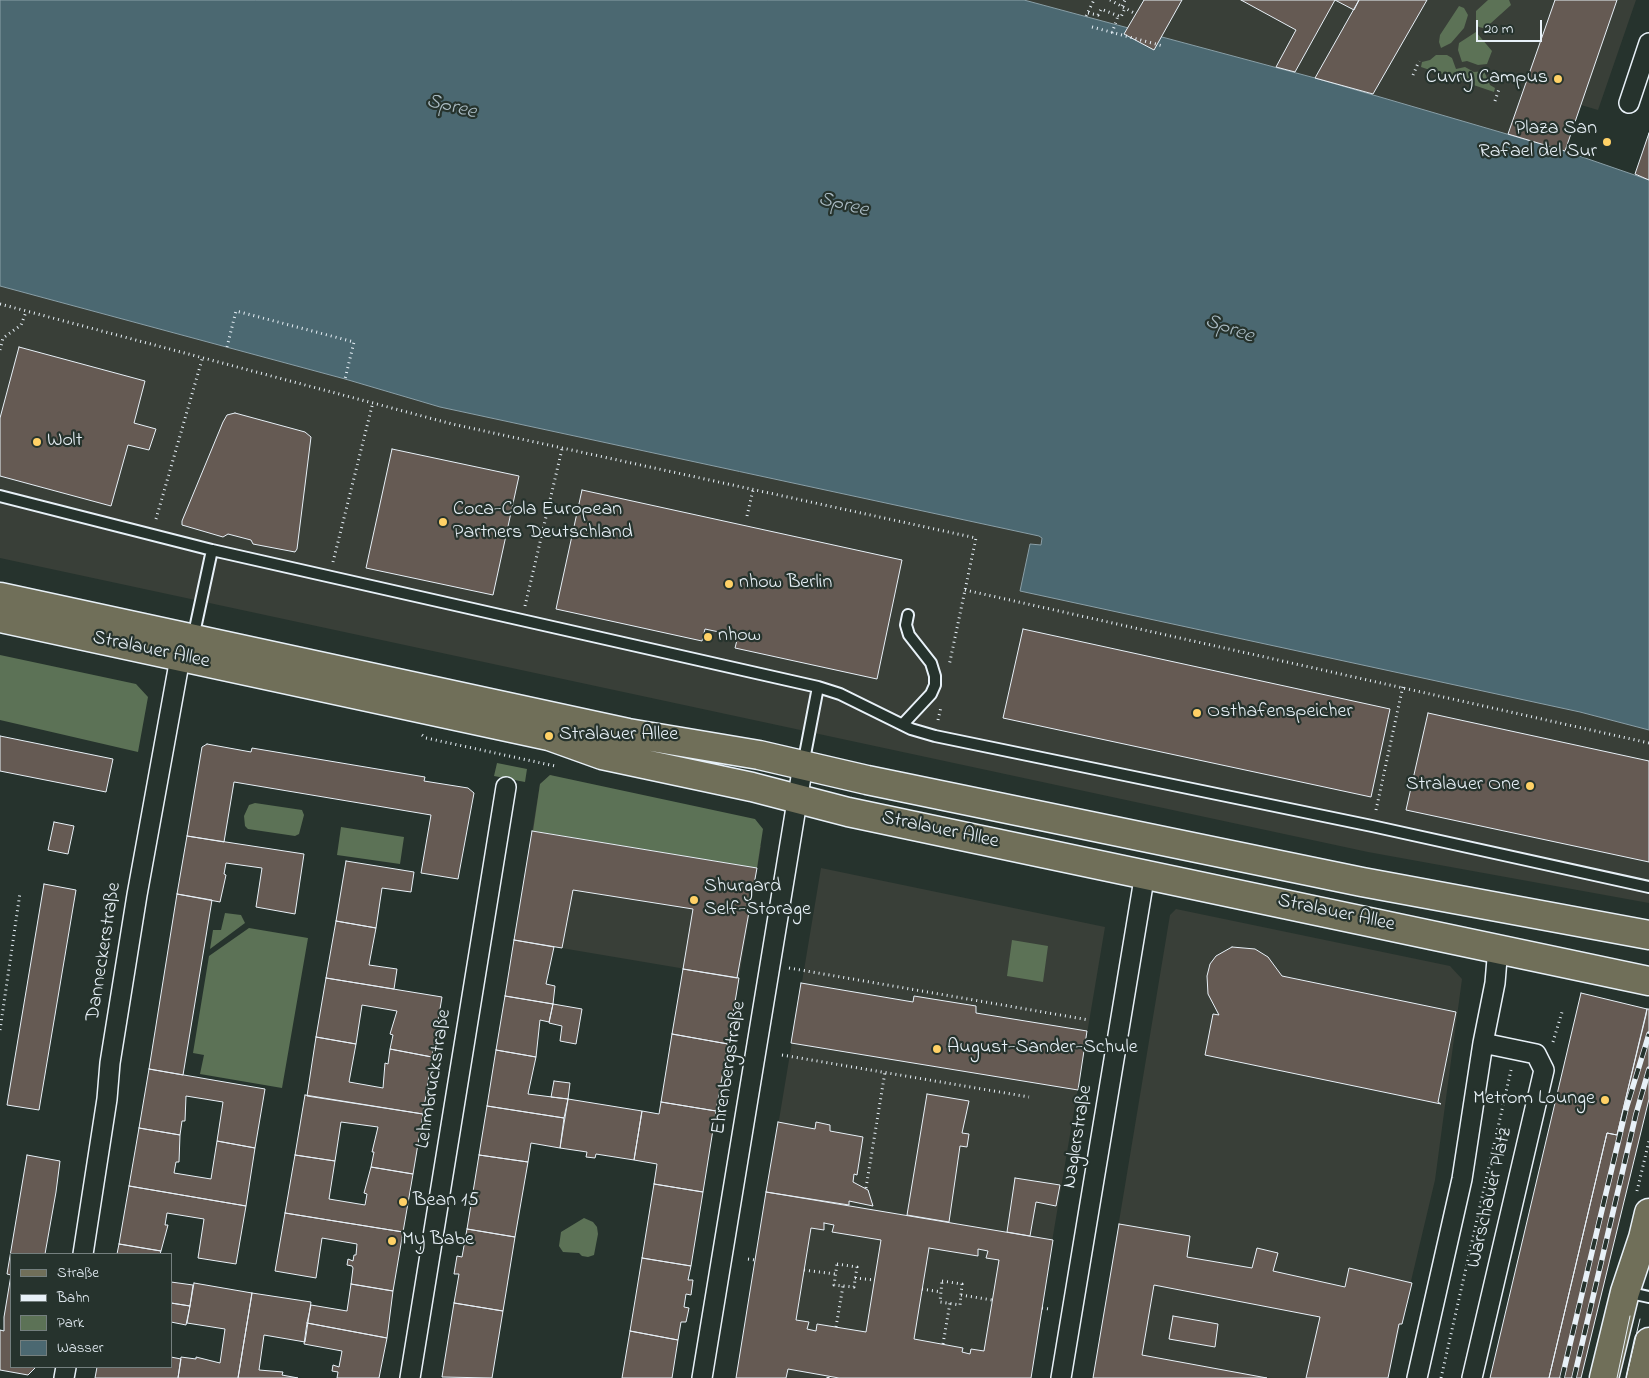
<!DOCTYPE html>
<html>
<head>
<meta charset="utf-8">
<style>
	body { margin:0 }
	#map { position:relative; width:1649px; height:1378px; overflow:hidden; background:#26332d; font-family:"Indie Flower",sans-serif }
	canvas { display:block }
	.legend { position:absolute; left:10px; top:1253px; width:162px; height:115px; box-sizing:border-box; background:#26332d; border:1px solid #747f7e; margin:0; padding:6px 9px; list-style:none; font-size:15px; color:#e8f1f8 }
	.legend li { display:flex; align-items:center; gap:10px; height:25px }
	.legend b { width:25px; border:1px solid #747f7e }
	.scale { position:absolute; left:1476px; top:20px; width:66px; height:22px; box-sizing:border-box; border:2px solid #e8f1f8; border-top:0; padding-left:6px; font-size:15px; line-height:18px; white-space:nowrap; color:#e8f1f8; -webkit-text-stroke:4px #26332d; paint-order:stroke }
</style>
</head>
<body>
<div id="map">
<canvas width="1649" height="1378"></canvas>
<ul class="legend">
<li><b style="height:6px;background:#706f59"></b>Straße</li>
<li><b style="height:6px;background:#e8f1f8"></b>Bahn</li>
<li><b style="height:14px;background:#5c7256"></b>Park</li>
<li><b style="height:14px;background:#4b6871"></b>Wasser</li>
</ul>
<div class="scale">20 m</div>
</div>
<script>
const c = document.querySelector('canvas').getContext('2d');
c.lineJoin = 'round';
function paint(path, color) {
  c.fillStyle = color;
  c.fill(path, 'evenodd');
}
function toPath(rows) {
  const path = new Path2D();
  for (const r of rows) {
    path.moveTo(r[0], r[1]);
    for (let i = 2; i < r.length; i += 2) path.lineTo(r[i], r[i + 1]);
  }
  return path;
}
function strokePath(path, color, width, dash) {
  c.strokeStyle = color;
  c.lineWidth = width;
  c.lineCap = dash ? 'butt' : 'round';
  c.setLineDash(dash || []);
  c.stroke(path);
}
function label(font, color, halo, rows, align = 'center') {
  c.font = font + ' "Indie Flower",sans-serif';
  c.lineWidth = 4.5;
  c.setLineDash([]);
  c.textBaseline = 'middle';
  c.strokeStyle = halo;
  c.fillStyle = color;
  for (const [text, x, y, turn = 0] of rows) {
    c.save();
    c.translate(x, y);
    c.rotate((+turn || 0) * Math.PI / 180);
    c.textAlign = isNaN(turn) ? turn : align;
    if (halo) c.strokeText(text, 0, 0);
    c.fillText(text, 0, 0);
    c.restore();
  }
}
paint(toPath([
	[1024,0,1636,0,1598,110,1581,105,1565,151,1315,78],
	[0,286,345,379,440,407,1039,536,1042,538,1041,545,1030,544,1580,712,1649,730,1649,903,1368,852,0,558],
	[550,775,761,846,739,978,514,940,540,784],
	[821,868,1105,927,1029,1378,736,1378],
	[1176,909,1450,966,1462,979,1435,1180,1388,1378,1093,1378,1170,915]
]), '#393f38');
paint(toPath([
	[1488,0,1509,0,1511,5,1491,23,1483,28,1479,27,1476,25,1476,11],
	[1459,6,1464,8,1468,15,1464,28,1451,43,1441,48,1439,42,1440,35],
	[1476,32,1492,51,1487,64,1478,65,1467,61,1462,62,1458,50,1459,43],
	[1436,55,1447,55,1452,58,1456,69,1465,67,1474,72,1484,71,1490,85,1495,88,1494,92,1421,67,1422,62,1430,60],
	[0,655,136,684,148,697,138,752,0,720],
	[497,763,527,769,525,782,494,776],
	[550,775,755,819,763,829,757,868,533,831,540,784],
	[255,803,302,810,304,815,299,834,295,836,248,829,245,826,244,816,249,805],
	[341,827,404,837,400,864,337,855],
	[225,913,241,915,245,923,210,949,213,930,221,930],
	[249,928,308,938,282,1088,200,1074,204,1055,193,1053,209,956],
	[1012,940,1048,946,1043,982,1007,976],
	[584,1218,593,1222,597,1227,598,1234,594,1255,588,1257,582,1256,579,1253,563,1252,559,1246,561,1232]
]), '#5c7256');
const water = toPath([
	[0,0,1024,0,1315,78,1565,151,1649,180,1649,730,1580,712,1020,591,1030,544,1041,545,1042,538,1039,536,440,407,345,379,0,286,0,0]
]);
paint(water, '#4b6871');
strokePath(water, '#8a9fa7', 1);
const building = toPath([
	[1144,0,1182,0,1154,50,1124,34,1144,0],
	[1241,0,1359,0,1354,10,1335,0,1295,72,1276,67,1296,30,1241,0],
	[1359,0,1427,0,1373,94,1315,78,1359,0],
	[1555,0,1617,0,1565,151,1508,134,1555,0],
	[1649,133,1649,180,1635,174,1649,133],
	[19,347,145,381,134,423,156,429,149,450,128,445,111,506,0,476,0,418,19,347],
	[235,413,305,432,311,437,297,549,295,552,253,544,251,540,228,534,223,537,182,525,182,521,223,422,227,415,235,413],
	[392,449,519,476,493,595,366,568,392,449],
	[582,490,902,560,877,679,735,648,738,636,705,629,702,641,556,609,582,490],
	[1023,629,1390,709,1371,797,1003,718,1023,629],
	[1428,713,1649,761,1649,862,1406,810,1428,713],
	[0,736,113,759,106,792,0,771,0,736],
	[207,744,251,752,252,748,425,777,424,781,468,788,474,793,458,879,421,873,431,815,234,782,224,842,187,836,202,747,207,744],
	[54,822,74,826,68,854,48,850,54,822],
	[532,831,757,868,737,978,683,969,693,909,573,890,562,948,514,940,532,831],
	[187,836,304,854,295,914,256,907,262,868,226,863,224,874,226,875,220,902,177,894,187,836],
	[346,861,414,872,411,892,382,888,376,928,336,921,346,861],
	[44,884,76,890,39,1110,7,1105,44,884],
	[177,894,212,900,183,1075,149,1069,177,894],
	[336,921,376,928,369,965,397,969,394,989,326,978,336,921],
	[514,940,554,947,546,984,555,986,553,1004,505,996,514,940],
	[1232,947,1255,949,1268,957,1282,976,1456,1012,1438,1102,1441,1104,1205,1055,1213,1014,1219,1015,1208,994,1207,976,1210,964,1216,956,1232,947],
	[683,969,739,978,728,1044,672,1034,683,969],
	[326,978,442,997,432,1057,390,1049,393,1035,390,1034,397,1011,362,1005,356,1044,316,1037,326,978],
	[801,983,913,1002,914,996,976,1006,976,1013,1087,1031,1078,1090,791,1043,801,983],
	[1581,993,1647,1009,1646,1015,1617,1135,1607,1133,1549,1378,1490,1378,1581,993],
	[505,996,553,1004,549,1022,540,1020,536,1057,496,1050,505,996],
	[553,1004,582,1009,576,1044,560,1041,562,1026,549,1023,553,1004],
	[1647,1009,1649,1009,1649,1099,1581,1378,1549,1378,1607,1133,1617,1135,1647,1009],
	[672,1034,728,1044,716,1111,661,1102,672,1034],
	[316,1037,356,1044,349,1082,383,1088,385,1063,388,1064,390,1049,432,1057,423,1114,307,1096,316,1037],
	[496,1050,536,1057,528,1094,568,1099,564,1118,487,1106,496,1050],
	[149,1069,265,1089,255,1148,217,1141,223,1102,186,1096,185,1121,182,1121,180,1135,139,1128,149,1069],
	[554,1081,570,1083,568,1099,551,1097,554,1081],
	[927,1094,969,1101,962,1133,969,1134,967,1147,960,1146,949,1222,907,1215,927,1094],
	[305,1095,423,1114,413,1174,371,1167,374,1152,372,1152,378,1127,341,1122,335,1161,295,1155,305,1095],
	[568,1099,642,1111,634,1160,596,1154,595,1158,586,1157,587,1152,560,1148,568,1099],
	[661,1102,716,1111,703,1192,654,1184,657,1164,634,1160,642,1111,659,1114,661,1102],
	[487,1106,564,1118,560,1148,531,1143,528,1162,479,1155,487,1106],
	[778,1122,815,1129,816,1122,830,1125,830,1131,863,1137,857,1175,854,1174,853,1182,868,1190,873,1206,849,1201,849,1205,766,1192,778,1122],
	[139,1128,180,1135,179,1162,176,1162,174,1173,211,1179,217,1141,255,1148,246,1206,129,1186,139,1128],
	[27,1155,60,1161,56,1192,45,1254,11,1254,11,1275,7,1274,27,1155],
	[295,1155,335,1161,329,1199,365,1205,367,1194,364,1193,371,1167,413,1174,403,1232,285,1213,295,1155],
	[479,1155,528,1162,515,1237,467,1229,479,1155],
	[1015,1178,1060,1185,1056,1206,1036,1202,1030,1236,1007,1232,1015,1178],
	[654,1184,703,1192,691,1266,642,1258,654,1184],
	[129,1186,246,1206,236,1264,198,1258,204,1219,167,1213,165,1225,168,1225,161,1251,119,1244,129,1186],
	[766,1192,1053,1240,1031,1378,839,1378,788,1369,786,1378,736,1378,766,1192],
	[824,1223,834,1225,832,1232,881,1240,866,1332,817,1324,816,1331,807,1329,809,1322,796,1320,811,1228,824,1230,824,1223],
	[929,1248,978,1256,978,1249,988,1251,986,1258,999,1260,984,1351,971,1349,970,1354,962,1352,963,1348,914,1339,929,1248],
	[285,1213,403,1232,393,1291,351,1284,353,1268,352,1266,347,1265,348,1259,353,1261,354,1255,356,1255,357,1244,322,1238,316,1278,275,1271,285,1213],
	[1119,1224,1190,1236,1187,1257,1252,1268,1257,1248,1278,1253,1273,1271,1345,1287,1349,1268,1412,1283,1402,1324,1399,1324,1388,1378,1306,1378,1320,1317,1154,1285,1142,1355,1267,1378,1093,1378,1119,1224],
	[467,1229,515,1237,503,1311,454,1303,459,1274,454,1274,457,1256,462,1257,467,1229],
	[119,1244,161,1251,160,1254,117,1254,119,1244],
	[642,1258,691,1266,688,1280,693,1280,691,1295,686,1294,684,1307,689,1308,686,1322,681,1322,678,1340,630,1331,642,1258],
	[11,1275,11,1367,36,1367,28,1375,0,1370,0,1330,4,1331,4,1317,11,1275],
	[171,1282,193,1285,190,1306,171,1303,171,1282],
	[194,1283,252,1293,238,1378,178,1378,181,1357,196,1359,196,1357,220,1363,225,1329,187,1323,194,1283],
	[351,1284,393,1291,387,1338,307,1323,311,1305,347,1311,351,1284],
	[252,1293,311,1302,305,1342,264,1335,259,1370,283,1372,282,1375,298,1378,238,1378,252,1293],
	[171,1303,190,1306,186,1325,171,1322,171,1303],
	[454,1303,503,1311,492,1378,442,1377,454,1303],
	[1173,1316,1218,1324,1215,1347,1169,1339,1173,1316],
	[307,1323,387,1338,379,1378,337,1378,338,1372,332,1371,333,1365,339,1367,342,1351,304,1344,307,1323],
	[630,1331,678,1340,672,1378,622,1378,630,1331],
	[171,1357,181,1359,178,1378,95,1378,97,1367,171,1367,171,1357]
]);
paint(building, '#655a53');
strokePath(building, '#e8f1f8', 1);
const service = toPath([
	[0,496,212,550,818,687,840,694,911,729,935,736,1372,826,1649,887],
	[193,638,212,550],
	[903,724,931,694,935,685,935,676,931,663,909,635,906,625,908,615],
	[803,765,818,687],
	[1626,1292,1649,1297]
]);
const minor = toPath([
	[1629,103,1649,43],
	[83,1254,107,1099,110,1063,137,895,180,658],
	[64,1378,66,1367],
	[410,1378,506,787],
	[702,1378,803,765],
	[1061,1378,1145,873],
	[1417,1378,1462,1179,1483,1043,1495,983,1498,947],
	[1472,1378,1544,1070,1536,1054,1483,1043]
]);
const primary = toPath([
	[0,597,628,733,759,755,867,780,1362,882,1649,935],
	[0,618,549,736,602,755,752,787,848,812,1649,981],
	[1604,1378,1625,1292,1643,1238,1649,1213],
	[1641,1378,1649,1342]
]);
strokePath(service, '#e8f1f8', 14);
strokePath(minor, '#e8f1f8', 22);
strokePath(primary, '#e8f1f8', 31);
strokePath(toPath([
	[1110,0,1136,14],
	[1122,6,1125,0],
	[1088,13,1098,15,1101,9,1121,17,1125,8],
	[1086,16,1094,0],
	[1092,27,1163,46],
	[1112,33,1118,16],
	[1413,75,1419,61],
	[1495,101,1499,89],
	[0,304,452,424,976,538,949,666],
	[227,347,236,311,354,342,345,379],
	[0,350,3,338,21,325,26,312],
	[747,516,753,490],
	[156,519,203,356],
	[333,562,373,402],
	[965,590,1649,743],
	[525,606,562,449],
	[938,720,941,707],
	[422,735,426,738,555,766],
	[1376,810,1403,686],
	[789,968,1089,1020],
	[0,1030,20,893],
	[1553,1042,1562,1012],
	[782,1055,1029,1097],
	[866,1188,885,1072],
	[1637,1191,1649,1141],
	[748,1259,755,1260],
	[837,1264,857,1267,854,1287,834,1285,837,1264],
	[804,1270,835,1274],
	[855,1278,874,1280],
	[942,1281,962,1284,960,1305,940,1302,942,1281],
	[922,1289,941,1292],
	[961,1295,992,1300],
	[1042,1308,1049,1309],
	[836,1327,843,1286],
	[943,1344,950,1303],
	[828,1378,828,1376],
	[1441,1378,1511,1070]
]), '#e8f1f8', 3, [1, 4]);
strokePath(service, '#26332d', 10);
strokePath(minor, '#26332d', 19);
strokePath(primary, '#706f59', 28);
strokePath(toPath([
	[1617,1378,1630,1316],
	[1626,1378,1640,1319]
]), '#e8f1f8', 1);
const rail = toPath([
	[1562,1378,1626,1109,1649,1034],
	[1574,1378,1636,1114,1649,1069]
]);
strokePath(rail, '#e8f1f8', 5.5);
strokePath(rail, '#26332d', 4, [11]);
for (const [x, y, r, color] of [
	[1558,79,5,"#ffd166"],
	[1607,142,5,"#ffd166"],
	[37,442,5,"#ffd166"],
	[443,522,5,"#ffd166"],
	[729,584,5,"#ffd166"],
	[708,637,5,"#ffd166"],
	[1197,713,5,"#ffd166"],
	[549,736,5,"#ffd166"],
	[1530,786,5,"#ffd166"],
	[694,900,5,"#ffd166"],
	[937,1049,5,"#ffd166"],
	[1605,1100,5,"#ffd166"],
	[403,1202,5,"#ffd166"],
	[392,1241,5,"#ffd166"]
]) {
  const dot = new Path2D();
  dot.arc(x, y, r, 0, 2 * Math.PI);
  c.fillStyle = color;
  c.fill(dot);
  strokePath(dot, '#26332d', 2);
}
label('20px', '#e8f1f8', '#26332d', [
	["Cuvry Campus",1548,79,"right"],
	["Plaza San",1597,130,"right"],
	["Rafael del Sur",1597,153,"right"],
	["Wolt",47,442],
	["Coca-Cola European",453,511],
	["Partners Deutschland",453,534],
	["nhow Berlin",739,584],
	["nhow",718,637],
	["Osthafenspeicher",1207,713],
	["Stralauer Allee",559,736],
	["Stralauer One",1520,786,"right"],
	["Shurgard",704,888],
	["Self-Storage",704,911],
	["August-Sander-Schule",947,1049],
	["Metrom Lounge",1595,1100,"right"],
	["Bean 15",413,1202],
	["My Babe",402,1241]
], 'left');
label('20px', '#e8f1f8', '#26332d', [
	["Stralauer Allee",151,651,12],
	["Stralauer Allee",940,831,12],
	["Stralauer Allee",1336,914,12],
	["Danneckerstraße",105,952,-81],
	["Ehrenbergstraße",730,1068,-81],
	["Lehmbruckstraße",435,1079,-81],
	["Naglerstraße",1079,1137,-81],
	["Warschauer Platz",1491,1198,-77]
]);
label('italic 21px', '#a9bac2', '#26332d', [
	["Spree",451,108,14],
	["Spree",843,206,14],
	["Spree",1229,330,20]
]);
</script>
</body>
</html>
